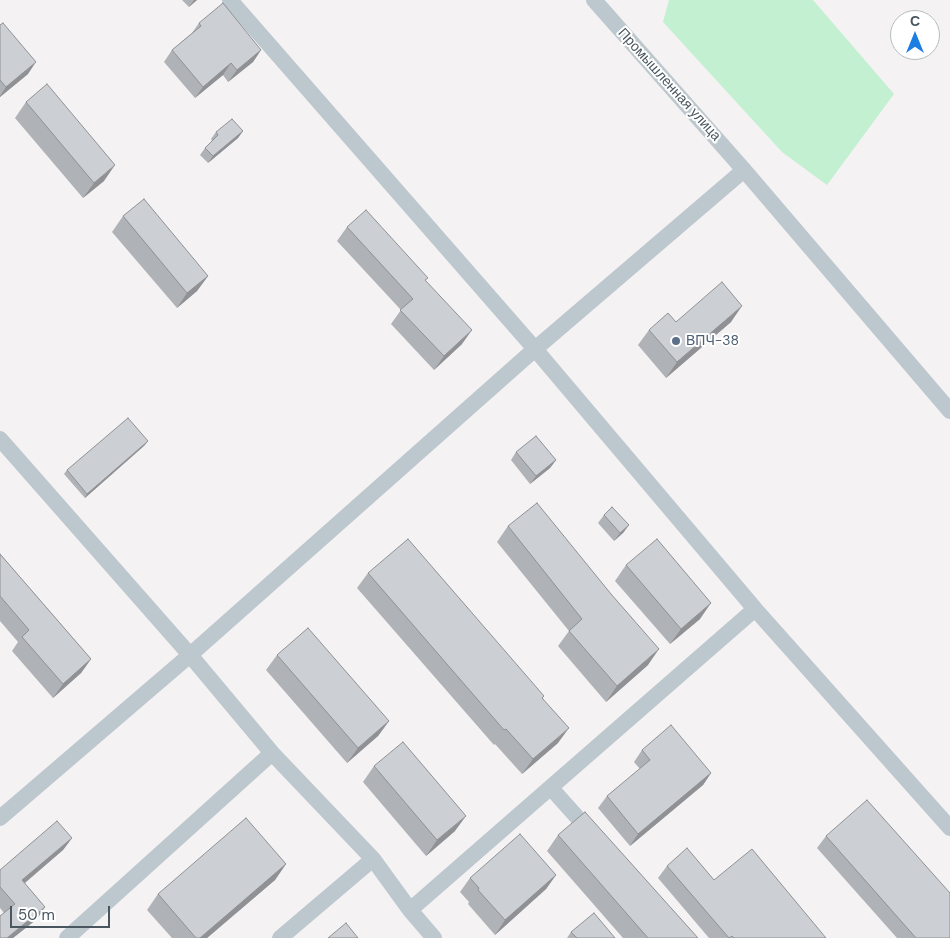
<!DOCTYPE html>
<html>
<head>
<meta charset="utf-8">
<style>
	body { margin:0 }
	#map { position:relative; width:950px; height:938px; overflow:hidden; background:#f4f2f2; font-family:"DM Sans",sans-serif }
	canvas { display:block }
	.north { position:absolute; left:890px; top:10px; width:50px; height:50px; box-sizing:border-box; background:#fff; border:1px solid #b6bbbf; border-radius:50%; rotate:0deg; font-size:14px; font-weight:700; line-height:20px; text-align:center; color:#49565f }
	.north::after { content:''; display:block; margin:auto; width:18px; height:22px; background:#1c7de3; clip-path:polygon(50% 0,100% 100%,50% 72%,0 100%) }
	.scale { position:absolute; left:10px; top:906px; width:100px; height:22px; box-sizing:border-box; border:2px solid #49565f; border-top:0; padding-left:6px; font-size:15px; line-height:18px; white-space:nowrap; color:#49565f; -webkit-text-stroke:4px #fff; paint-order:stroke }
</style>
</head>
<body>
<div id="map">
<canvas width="950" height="938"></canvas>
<div class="north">С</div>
<div class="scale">50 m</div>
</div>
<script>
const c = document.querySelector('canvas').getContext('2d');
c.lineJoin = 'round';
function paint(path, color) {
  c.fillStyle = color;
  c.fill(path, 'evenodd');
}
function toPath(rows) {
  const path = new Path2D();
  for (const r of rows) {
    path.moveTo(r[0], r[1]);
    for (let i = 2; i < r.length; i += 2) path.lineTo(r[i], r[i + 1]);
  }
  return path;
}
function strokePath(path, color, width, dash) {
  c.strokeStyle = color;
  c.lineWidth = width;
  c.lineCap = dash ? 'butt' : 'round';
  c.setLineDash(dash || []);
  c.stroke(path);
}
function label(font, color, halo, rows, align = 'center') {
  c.font = font + ' "DM Sans",sans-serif';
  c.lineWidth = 4;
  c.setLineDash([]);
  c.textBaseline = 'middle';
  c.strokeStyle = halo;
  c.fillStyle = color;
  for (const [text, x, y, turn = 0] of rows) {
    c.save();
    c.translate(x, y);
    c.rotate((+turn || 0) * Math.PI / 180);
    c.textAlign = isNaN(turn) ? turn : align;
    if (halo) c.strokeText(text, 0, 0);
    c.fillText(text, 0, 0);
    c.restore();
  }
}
paint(toPath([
	[669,0,813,0,894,94,827,185,782,152,663,22]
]), '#c2f0d1');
strokePath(toPath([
	[230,0,535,349,755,609,950,828],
	[594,0,744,170,950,411],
	[0,439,190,655,272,753,373,859,410,910,434,938],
	[551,788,593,835],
	[0,818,190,655,535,349,744,170],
	[410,910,755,609],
	[67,938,272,753],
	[280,938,373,859]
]), '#bdc7ce', 16);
paint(toPath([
	[182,0,197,0,189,7],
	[199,23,261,50,253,62,228,82,223,75,195,98,164,62,172,50,192,33],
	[0,25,28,74,0,97],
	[26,102,104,181,83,198,15,118],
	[243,131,238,138,208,163,200,155,205,148,212,141,211,139,216,132],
	[123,216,208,276,197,291,177,308,112,232],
	[347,227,426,281,462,344,434,370,391,324,401,310,337,241],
	[676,322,731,322,666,378,638,345,649,330],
	[145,445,85,498,64,474,67,470],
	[516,452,556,460,550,468,530,484,511,460],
	[604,515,629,525,623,533,614,541,598,523],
	[508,526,648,665,606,702,558,646,569,631,497,542],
	[0,554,91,659,81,673,53,698,12,651,18,642,0,621],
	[626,565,700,619,670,644,615,581],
	[368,573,543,698,558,743,522,774,495,744,494,745,357,588],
	[277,655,389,721,378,736,347,763,266,670],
	[642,750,711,773,703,785,630,846,598,808,607,796,640,769,634,762],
	[374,766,455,831,426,856,363,782],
	[558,835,698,938,623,938,547,851],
	[826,836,950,938,897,938,817,848],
	[72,838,63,850,25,883,37,919,13,938,0,938,4,913,0,908,0,870],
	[286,864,275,880,207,938,172,938,147,910,158,894],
	[667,866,714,880,826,938,709,938,658,878],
	[556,875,546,889,495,935,468,904,469,902,460,892,470,878],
	[571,932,615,938,567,938]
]), '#afb2b6');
paint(toPath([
	[194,0,197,0,189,7],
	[261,50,253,62,228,82,237,70],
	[36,62,28,74,0,97,0,96,6,87],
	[231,63,223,75,195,98,203,87],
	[243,131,238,138,208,163,213,156],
	[115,165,104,181,83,198,94,183],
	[208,276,197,291,177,308,187,293],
	[742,306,731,322,666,378,677,362],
	[472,330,462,344,434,370,444,356],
	[148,441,145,445,85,498,87,494],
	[556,460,550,468,530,484,536,476],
	[629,525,623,533,614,541,620,533],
	[711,603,700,619,670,644,681,629],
	[659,649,648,665,606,702,617,686],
	[91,659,81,673,53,698,63,684],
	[389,721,378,736,347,763,358,748],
	[569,728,558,743,522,774,533,759],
	[711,773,703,785,630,846,638,834],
	[466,816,455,831,426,856,437,840],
	[72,838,63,850,14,892,22,880],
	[286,864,275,880,207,938,200,938],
	[556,875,546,889,495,935,505,920],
	[45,907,37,919,13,938,7,938]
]), '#8f9194');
const building = toPath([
	[223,3,261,50,237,70,231,63,203,87,172,50,201,26,199,23,223,3],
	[3,23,36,62,6,87,0,80,0,25,3,23],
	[47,84,115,165,94,183,26,102,47,84],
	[232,119,243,131,213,156,205,148,218,135,216,132,232,119],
	[144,199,208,276,187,293,123,216,144,199],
	[366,210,428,278,425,280,472,330,444,356,400,310,413,299,347,227,366,210],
	[722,282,742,306,677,362,649,330,668,313,676,322,722,282],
	[128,418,148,441,87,494,67,470,128,418],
	[536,436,556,460,536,476,516,452,536,436],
	[537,503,611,594,659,649,617,686,569,631,582,619,508,526,537,503],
	[612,507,629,525,620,533,604,515,612,507],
	[408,539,544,696,542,698,569,728,533,759,506,729,504,730,368,573,408,539],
	[657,539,711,603,681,629,626,565,657,539],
	[0,554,91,659,63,684,22,637,29,630,0,596,0,554],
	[308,628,389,721,358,748,277,655,308,628],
	[671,725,711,773,638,834,607,796,650,760,642,750,671,725],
	[403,742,466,816,437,840,374,766,403,742],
	[867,800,950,893,950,938,916,938,826,836,867,800],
	[585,812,698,938,648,938,558,835,585,812],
	[246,818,286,864,200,938,196,938,158,894,246,818],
	[57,821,72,838,22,880,45,907,7,938,0,938,0,916,15,904,0,887,0,870,57,821],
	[520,834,556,875,505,920,478,890,479,888,470,878,520,834],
	[687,848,714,880,752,849,826,938,734,938,732,936,729,938,667,866,687,848],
	[594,913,615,938,577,938,571,932,594,913],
	[346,923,358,938,328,938,346,923]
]);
paint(building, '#cccfd4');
strokePath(building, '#8f9194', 1);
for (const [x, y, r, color] of [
	[676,341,5,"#5c6f8a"]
]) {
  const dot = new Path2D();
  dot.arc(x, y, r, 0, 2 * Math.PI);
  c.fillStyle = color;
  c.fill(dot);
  strokePath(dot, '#fff', 2);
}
label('14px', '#49565f', '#fff', [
	["Промышленная улица",669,85,48]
]);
label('14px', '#4e5e75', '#fff', [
	["ВПЧ-38",686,341]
], 'left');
</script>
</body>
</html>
